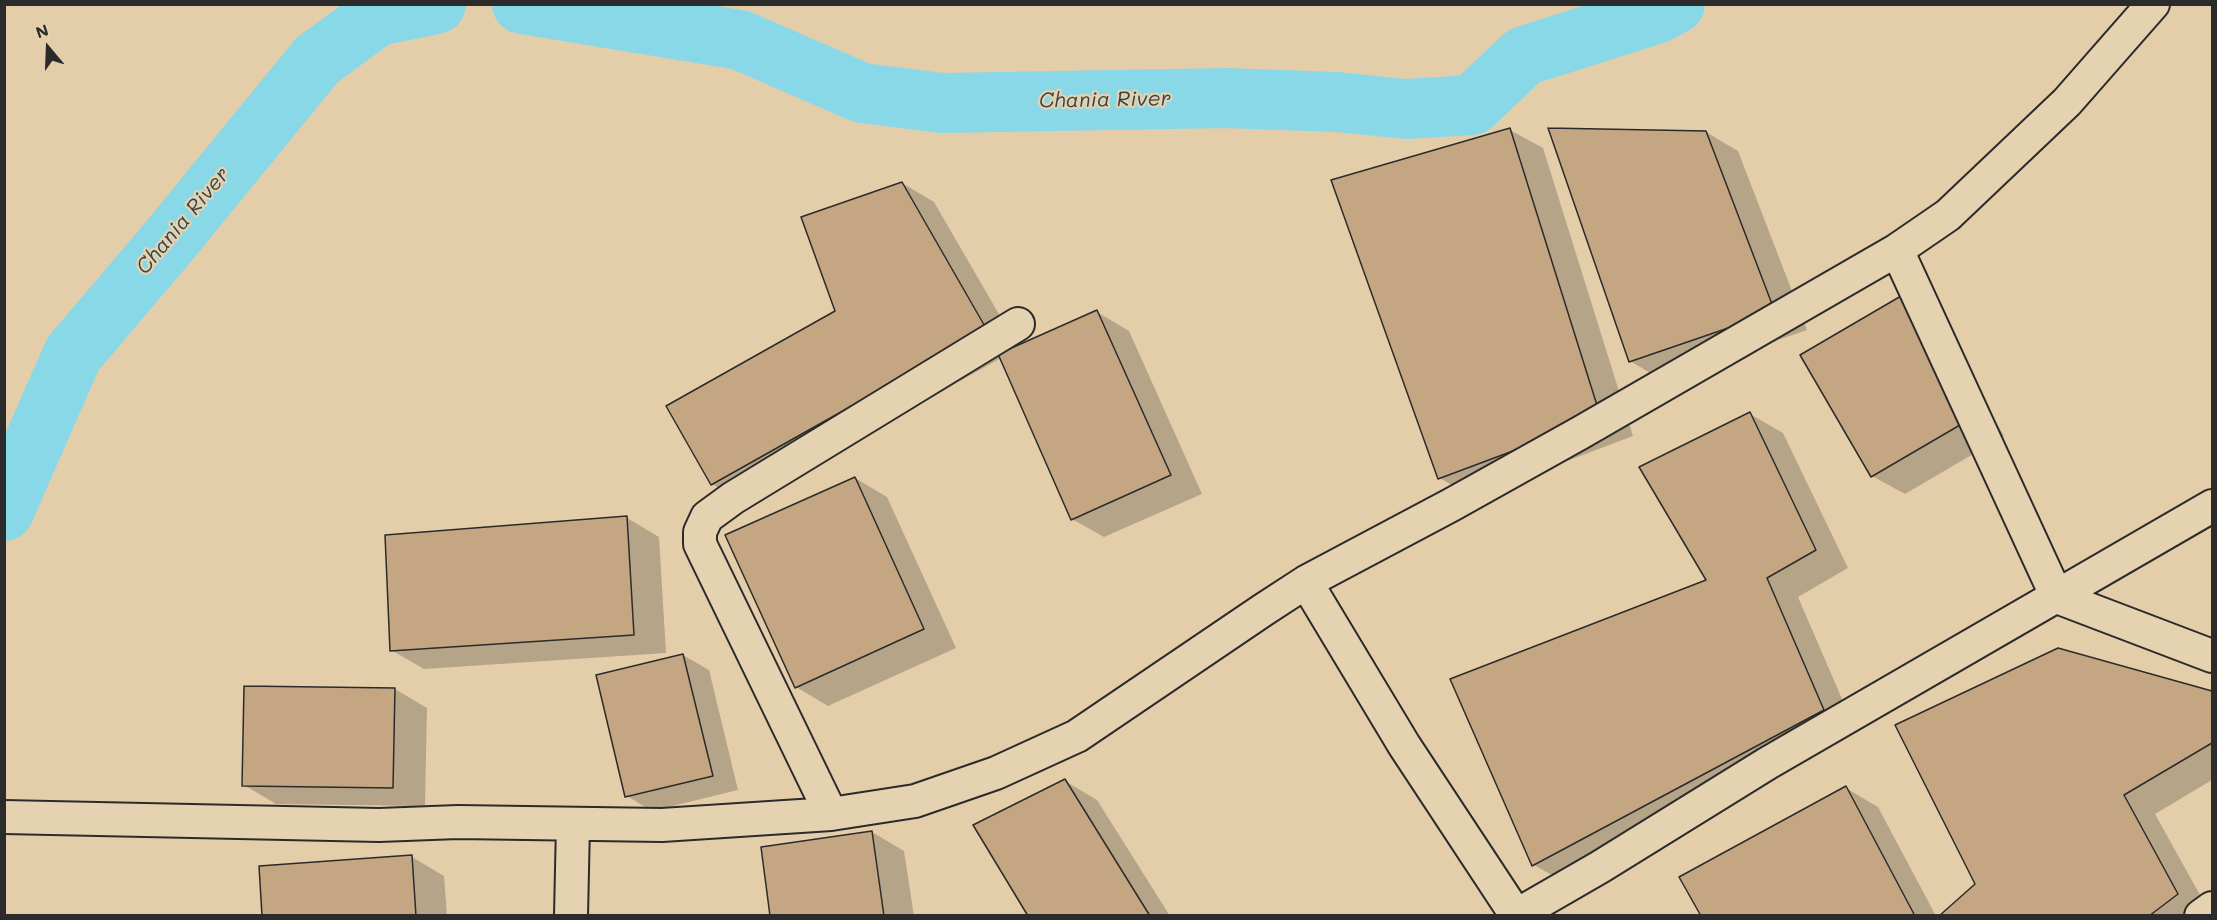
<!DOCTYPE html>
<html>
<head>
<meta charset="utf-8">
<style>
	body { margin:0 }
	#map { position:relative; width:2217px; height:920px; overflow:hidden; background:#e4ceaa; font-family:Mali,sans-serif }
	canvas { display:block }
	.frame { position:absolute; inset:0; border:6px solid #2b2b2b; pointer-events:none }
	.north { position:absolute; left:18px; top:18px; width:60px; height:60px; -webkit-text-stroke:4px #e5d2b0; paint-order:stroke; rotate:341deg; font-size:16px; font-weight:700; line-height:24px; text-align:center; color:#2b2b2b }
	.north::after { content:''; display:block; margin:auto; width:21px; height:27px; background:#2b2b2b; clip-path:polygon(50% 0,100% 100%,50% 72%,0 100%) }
</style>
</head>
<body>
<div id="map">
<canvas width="2217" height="920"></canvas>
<div class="frame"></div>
<div class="north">N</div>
</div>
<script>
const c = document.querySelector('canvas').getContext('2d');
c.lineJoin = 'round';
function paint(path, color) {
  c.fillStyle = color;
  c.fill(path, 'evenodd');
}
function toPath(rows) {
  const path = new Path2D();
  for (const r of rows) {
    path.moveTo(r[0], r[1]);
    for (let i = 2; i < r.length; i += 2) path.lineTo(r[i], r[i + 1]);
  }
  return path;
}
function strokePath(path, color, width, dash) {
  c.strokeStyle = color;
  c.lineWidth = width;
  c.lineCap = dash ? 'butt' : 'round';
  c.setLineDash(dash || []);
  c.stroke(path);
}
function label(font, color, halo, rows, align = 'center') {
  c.font = font + ' Mali,sans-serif';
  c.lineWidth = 4.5;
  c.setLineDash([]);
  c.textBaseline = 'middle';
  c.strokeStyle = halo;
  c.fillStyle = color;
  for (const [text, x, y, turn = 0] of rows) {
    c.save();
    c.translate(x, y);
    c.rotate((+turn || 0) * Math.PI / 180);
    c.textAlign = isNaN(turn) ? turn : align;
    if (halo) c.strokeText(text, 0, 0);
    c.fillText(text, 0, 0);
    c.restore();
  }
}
paint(toPath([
	[1510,130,1543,148,1633,436,1472,497,1440,478],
	[1706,132,1738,151,1807,330,1662,380,1630,361],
	[902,183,934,202,1018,347,1097,312,1129,331,1202,494,1104,537,1072,519,1001,358,744,503,712,484,837,312],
	[1933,316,2004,436,1905,494,1872,476],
	[1750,414,1783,433,1848,568,1798,597,1855,729,1566,883,1534,865,1709,581],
	[855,478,887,497,956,648,828,706,796,687],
	[627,518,659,537,666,653,424,669,391,650],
	[2058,650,2212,692,2212,780,2155,814,2210,913,2206,916,1941,916,1977,885],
	[683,655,709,670,738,790,652,811,627,796],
	[395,689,427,708,425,806,276,804,244,785],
	[1065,781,1097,800,1170,916,1030,916],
	[1846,788,1878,807,1936,916,1703,916],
	[872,832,904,851,914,916,772,916],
	[412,857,444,876,447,916,264,916]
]), '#0003');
strokePath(toPath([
	[522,4,740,40,862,93,942,103,1227,98,1337,102,1406,109,1472,105,1524,56,1656,14,1675,4],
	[4,511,73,354,169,241,317,60,377,16,436,4]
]), '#89d8e7', 60);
const building = toPath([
	[1510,128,1601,418,1438,479,1331,180,1510,128],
	[1548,128,1706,131,1775,312,1629,362,1548,128],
	[902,182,987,330,711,485,666,406,835,311,801,217,902,182],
	[1901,296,1972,418,1871,477,1800,355,1901,296],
	[1097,310,1171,475,1071,520,998,354,1097,310],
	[1750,412,1816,550,1767,578,1824,710,1532,866,1450,679,1706,580,1639,467,1750,412],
	[855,477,924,629,795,688,725,535,855,477],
	[627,516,634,635,390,651,385,535,627,516],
	[2058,648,2212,691,2212,743,2124,795,2178,894,2149,916,1939,916,1975,884,1895,725,2058,648],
	[683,654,713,776,625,797,596,675,683,654],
	[244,686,395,688,393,788,242,786,244,686],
	[1065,779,1150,916,1028,916,973,825,1065,779],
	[1846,786,1915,916,1701,916,1679,877,1846,786],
	[872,831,884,916,770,916,761,847,872,831],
	[412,855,416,916,262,916,259,866,412,855]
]);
paint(building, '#c5a682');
strokePath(building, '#2b2b2b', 1.5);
const minor = toPath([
	[1897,250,2057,597,2212,656],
	[1306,582,1404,745,1516,915],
	[831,814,700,544,700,532,707,517,733,498,1018,324],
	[4,817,379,825,458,822,662,825,831,814,915,801,996,773,1077,736,1263,610,1306,582,1451,505,1580,433,1897,250,1948,215,2067,102,2153,4],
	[571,916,573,824],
	[1515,916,1600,867,1768,763,2212,506],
	[2201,916,2212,908]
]);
strokePath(minor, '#2b2b2b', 36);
strokePath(minor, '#e5d2b0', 32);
label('italic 21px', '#394547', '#e5d2b0', [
	["Chania River",1105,100,-1],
	["Chania River",183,221,-50]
]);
</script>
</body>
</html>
